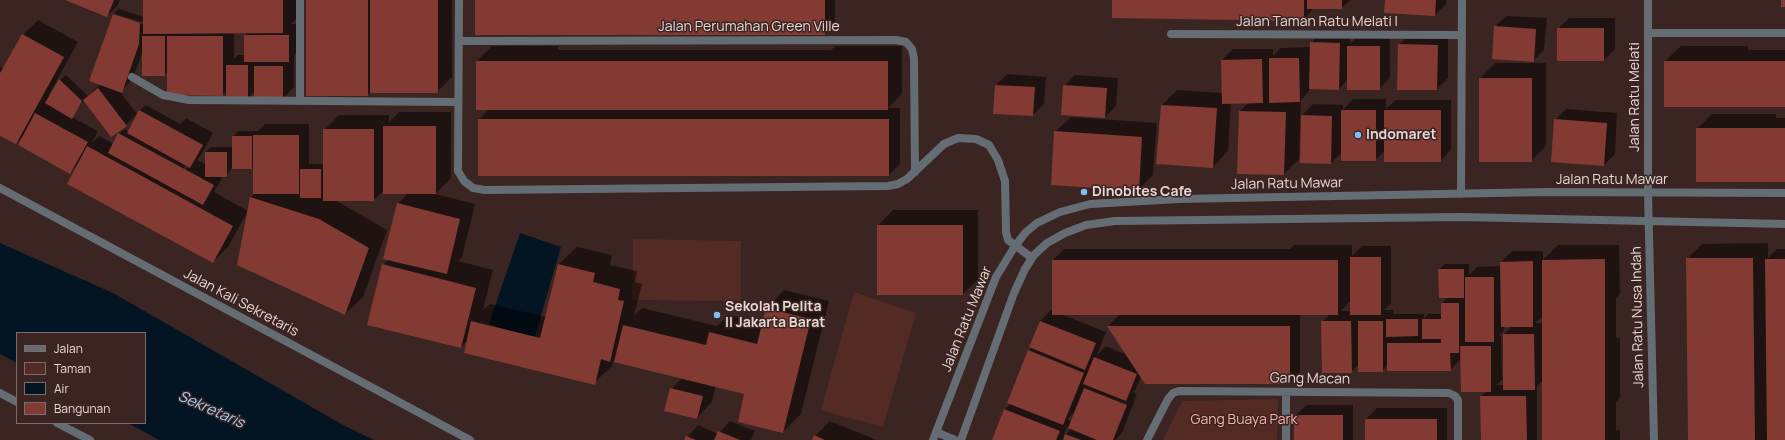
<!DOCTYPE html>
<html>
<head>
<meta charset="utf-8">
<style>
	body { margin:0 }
	#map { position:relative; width:1785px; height:440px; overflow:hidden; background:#3b2522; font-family:Manrope,sans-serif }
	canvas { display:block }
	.legend { position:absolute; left:16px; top:332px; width:130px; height:92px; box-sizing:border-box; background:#3b2522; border:1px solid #7f6c69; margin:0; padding:5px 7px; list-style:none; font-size:12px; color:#e6d6d4 }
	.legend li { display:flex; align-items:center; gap:8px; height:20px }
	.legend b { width:20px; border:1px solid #7f6c69 }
</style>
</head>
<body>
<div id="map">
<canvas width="1785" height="440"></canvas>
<ul class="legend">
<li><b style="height:5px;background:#646d74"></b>Jalan</li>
<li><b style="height:11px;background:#542a25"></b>Taman</li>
<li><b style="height:11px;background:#031423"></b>Air</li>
<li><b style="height:11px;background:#823a33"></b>Bangunan</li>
</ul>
</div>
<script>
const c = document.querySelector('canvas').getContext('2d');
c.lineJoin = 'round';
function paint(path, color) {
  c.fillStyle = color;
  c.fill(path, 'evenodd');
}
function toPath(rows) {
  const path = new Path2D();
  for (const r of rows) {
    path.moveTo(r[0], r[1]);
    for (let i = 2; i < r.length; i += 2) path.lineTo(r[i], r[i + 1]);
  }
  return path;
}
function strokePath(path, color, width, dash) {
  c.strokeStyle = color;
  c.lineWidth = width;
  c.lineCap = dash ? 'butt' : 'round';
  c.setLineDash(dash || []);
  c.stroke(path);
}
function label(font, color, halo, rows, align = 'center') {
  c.font = font + ' Manrope,sans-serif';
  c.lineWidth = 3;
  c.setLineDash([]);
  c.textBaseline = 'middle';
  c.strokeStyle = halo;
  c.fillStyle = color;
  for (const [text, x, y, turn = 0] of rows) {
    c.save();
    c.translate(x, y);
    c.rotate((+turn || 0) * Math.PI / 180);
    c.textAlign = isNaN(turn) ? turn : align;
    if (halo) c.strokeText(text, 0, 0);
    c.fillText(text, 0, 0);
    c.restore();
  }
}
paint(toPath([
	[633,239,741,241,741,301,632,300],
	[854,292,916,313,883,427,821,410],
	[1278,399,1277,440,1163,440,1182,401]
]), '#542a25');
paint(toPath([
	[520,233,561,247,534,339,489,324],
	[0,243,113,293,343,425,374,440,159,440,128,423,145,423,145,333,17,333,17,363,0,354]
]), '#031423');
paint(toPath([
	[67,0,120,0,118,5,107,16],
	[144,0,298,0,298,17,291,24,299,24,299,50,294,55,294,87,283,98,255,91,247,99,227,91,222,95,168,71,165,75,143,51,132,80,120,92,137,114,126,125,84,100,72,117,98,131,92,143,99,136,114,144,119,134,125,129,129,131,140,110,146,105,180,124,186,118,213,133,201,155,197,160,206,164,206,152,211,147,233,147,233,137,238,131,258,131,265,124,309,124,309,164,324,164,324,130,339,115,389,115,389,122,399,112,451,112,451,178,435,194,475,204,462,258,458,261,493,270,483,310,490,304,546,317,559,264,577,247,612,255,610,265,637,271,635,282,642,284,634,316,642,308,717,326,728,315,763,323,767,308,784,290,829,301,801,414,783,432,746,393,716,386,712,402,697,418,671,389,682,378,613,361,612,366,594,383,468,340,461,347,383,265,389,259,398,204,408,193,384,190,374,200,335,200,387,230,363,297,345,314,251,198,254,194,254,165,252,168,232,168,226,176,223,176,214,192,248,211,228,247,213,262,77,165,70,172,24,135,16,143,0,134,0,67,4,69,23,35,38,20,78,42,49,95,51,96,60,80,66,75,88,96,101,84,113,14,119,9,144,17],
	[115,14,145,23,145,25,115,16],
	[234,32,249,32,245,35,245,55,238,55,234,59],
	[187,165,190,165,181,174,180,172],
	[307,0,452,0,452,77,437,92,371,92,367,95],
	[476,0,835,0,835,23,824,34],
	[1113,0,1350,0,1342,8,1314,8,1303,20],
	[1386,0,1446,0,1446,4,1435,15],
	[1506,16,1547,18,1544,50,1533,61,1495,27],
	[1569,18,1615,18,1615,49,1604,60,1558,29],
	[1322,32,1350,33,1350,44,1359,35,1390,35,1390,78,1379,89,1348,79,1339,89,1310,88,1310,90,1301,100,1299,159,1284,174,1240,111,1249,102,1231,102,1228,151,1213,167,1158,163,1162,105,1177,90,1223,93,1222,60,1233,49,1273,49,1273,56,1281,48,1311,47,1311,43],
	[1410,34,1448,35,1448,78,1437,89,1399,45],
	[492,46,558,46,558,50,831,50,836,46,902,46,902,94,888,108,900,108,900,164,889,175,479,119,489,109,477,61],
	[1681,46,1748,46,1748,50,1785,50,1785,106,1665,61],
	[1495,63,1546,63,1546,146,1531,161,1480,78],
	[1007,74,1046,77,1044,104,1033,115,996,85],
	[1075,75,1118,78,1116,106,1105,117,1064,86],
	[1353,99,1386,99,1386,109,1396,100,1451,100,1451,150,1440,161,1385,151,1375,160,1342,152,1331,163,1302,115,1313,104,1343,105,1343,110],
	[1566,109,1617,113,1615,154,1604,165,1555,120],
	[1712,114,1776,114,1776,118,1785,118,1785,181,1697,129],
	[1071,117,1157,123,1153,175,1138,190,1055,132],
	[893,210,978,210,978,279,963,294,878,225],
	[1768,243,1768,258,1777,249,1785,249,1785,440,1689,440,1687,259,1702,244],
	[1294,245,1352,245,1352,256,1362,246,1391,246,1391,303,1384,310,1393,310,1393,314,1424,314,1424,319,1428,314,1442,314,1442,303,1448,297,1439,269,1445,264,1469,264,1469,275,1477,267,1501,266,1501,262,1512,251,1543,251,1543,260,1558,245,1619,245,1620,294,1616,298,1616,338,1620,338,1620,398,1616,402,1616,430,1620,430,1620,440,1543,440,1543,380,1537,386,1537,440,1481,440,1481,396,1487,391,1461,359,1450,370,1388,365,1382,371,1359,364,1351,372,1322,322,1330,314,1300,314,1300,372,1289,383,1141,376,1136,389,1133,392,1137,394,1122,433,1115,440,993,440,1005,410,1011,403,1040,321,1051,310,1053,311,1053,260,1064,249,1290,249],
	[1351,300,1351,311,1341,311],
	[1061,314,1120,314,1108,326,1127,355,1106,346,1097,355,1106,332],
	[1543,316,1543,323,1535,323],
	[1504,326,1512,326,1504,334,1504,377,1502,377,1501,336,1499,336,1504,330],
	[1504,378,1504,385,1496,385],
	[1076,411,1072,421,1067,419],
	[1067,427,1071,429,1063,437],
	[1306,405,1353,405,1353,440,1295,440,1295,416],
	[1377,408,1447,408,1447,440,1366,440,1366,419],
	[730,421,755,431,751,440,685,440,698,425,718,434],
	[830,421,877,440,813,440,815,436]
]), '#0007');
paint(toPath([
	[65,0,114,0,107,17],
	[143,0,283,0,283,33,143,34],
	[306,0,368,0,368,96,306,96],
	[370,0,438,0,438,93,370,93],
	[475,0,825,0,825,35,475,35],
	[1112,0,1304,0,1304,21,1112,18],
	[1307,0,1342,0,1342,9,1307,9],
	[1385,0,1436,0,1435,16,1384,13],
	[1781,0,1785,0,1785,7,1781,7],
	[113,14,140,23,139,44,122,93,89,81],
	[1494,26,1536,29,1534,62,1492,59],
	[1557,28,1604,28,1604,61,1557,61],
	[22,34,64,57,16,144,0,136,0,73],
	[244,35,289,35,289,62,244,62],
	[142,36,165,36,165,76,142,76],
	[167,36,223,36,223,96,167,95],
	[1310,42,1340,43,1339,90,1309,89],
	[1398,44,1438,45,1437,90,1397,90],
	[1347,46,1380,46,1380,90,1347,90],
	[1269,58,1299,58,1300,102,1269,103],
	[1262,59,1263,103,1222,104,1221,60],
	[476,61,888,61,888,110,476,110],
	[1664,61,1785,61,1785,107,1664,107],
	[226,65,248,65,248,100,226,100],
	[254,66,283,66,283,99,254,99],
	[1479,78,1532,78,1532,162,1479,162],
	[59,79,82,101,72,119,45,103],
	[995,85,1035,87,1033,116,993,114],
	[1063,85,1107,88,1105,118,1061,115],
	[98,88,127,126,111,137,83,100],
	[1161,105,1217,108,1213,168,1156,164],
	[139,110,203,145,190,168,127,133],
	[1341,110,1376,110,1376,161,1341,161],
	[1384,110,1441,110,1441,162,1384,162],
	[1239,111,1286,112,1284,175,1237,174],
	[35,113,88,142,70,174,18,145],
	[1301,115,1332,116,1331,164,1300,163],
	[478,119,889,119,889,176,478,176],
	[1554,119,1607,123,1604,166,1551,162],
	[383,126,436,126,436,194,383,194],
	[1696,128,1785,128,1785,182,1696,182],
	[323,129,374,129,374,201,323,201],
	[1054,131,1142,137,1139,191,1051,185],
	[118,133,214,185,203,205,108,153],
	[253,135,299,135,299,194,253,194],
	[232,136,252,136,252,169,232,169],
	[87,146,233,226,213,263,67,184],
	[205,152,227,152,227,177,205,177],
	[300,169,321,169,321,198,300,198],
	[250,197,319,219,369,248,345,315,237,265],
	[397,203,460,219,447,274,383,259],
	[877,225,963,225,963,295,877,295],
	[1350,257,1381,257,1381,315,1350,315],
	[1686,258,1753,258,1755,440,1688,440],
	[1605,259,1605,440,1542,440,1542,260],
	[1765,259,1785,259,1785,440,1767,440],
	[1052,260,1338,260,1338,315,1052,315],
	[1533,261,1533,327,1501,327,1500,262],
	[382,264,476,288,461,348,367,325],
	[558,264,595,273,593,282,620,289,618,300,624,301,610,362,601,359,595,385,464,353,471,321,540,338],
	[1438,269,1464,269,1464,298,1439,298],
	[1465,277,1494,277,1494,342,1465,342],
	[1441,303,1459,303,1459,353,1450,353,1451,371,1387,371,1387,343,1441,343,1441,353],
	[766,308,811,319,783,433,738,422,744,394,614,362,623,325,706,345,709,332,757,344],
	[1386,319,1418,319,1418,336,1386,337],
	[1422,319,1441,319,1441,339,1422,339],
	[1040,321,1096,343,1085,370,1029,347],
	[1321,321,1351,321,1352,373,1322,373],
	[1358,321,1383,321,1383,372,1358,372],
	[1107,326,1290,326,1290,384,1145,384],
	[1503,334,1534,334,1535,390,1503,390],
	[1460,346,1491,346,1491,392,1461,392],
	[1028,350,1084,373,1063,425,1007,403],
	[1094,357,1137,374,1126,401,1083,384],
	[670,388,703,396,697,419,664,411],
	[1084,388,1127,405,1113,440,1097,440,1068,428],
	[1480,396,1526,396,1527,440,1481,440],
	[1004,409,1060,431,1056,440,992,440],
	[1294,415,1343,415,1343,440,1294,440],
	[1365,419,1437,419,1437,440,1365,440],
	[718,431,740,440,714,440],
	[1065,434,1081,440,1063,440],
	[814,435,825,440,812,440],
	[686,436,696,440,684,440]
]), '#823a33');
strokePath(toPath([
	[300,0,300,101],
	[459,0,458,171,464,181,473,188,485,190,888,186,898,184,907,179,944,144,958,138,976,139,989,145,998,160,1005,181,1006,232,1008,240,1032,258],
	[1648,0,1648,193,1654,440],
	[1648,33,1785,33],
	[1171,34,1462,35],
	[459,41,896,40,906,42,912,49,914,58,915,172],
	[132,77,163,95,189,100,458,102],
	[0,188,470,440],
	[1461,194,1462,0],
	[0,393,17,402],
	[57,423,90,440],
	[936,432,955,440],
	[933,440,996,277,1015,246,1026,232,1037,223,1060,212,1090,204,1179,199,1546,192,1785,193],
	[961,440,1014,293,1025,269,1034,255,1047,243,1065,233,1086,225,1115,221,1461,217,1785,224],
	[1147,440,1168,399,1173,393,1179,391,1449,393,1455,396,1458,400,1458,440],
	[1286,440,1286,392]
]), '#646d74', 8);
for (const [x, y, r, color] of [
	[1358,135,4,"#7bbef8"],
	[1084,192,4,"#7bbef8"],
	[717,315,4,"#7bbef8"]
]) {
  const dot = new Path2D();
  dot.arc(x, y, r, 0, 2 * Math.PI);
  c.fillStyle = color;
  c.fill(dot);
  strokePath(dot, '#3b2522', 1.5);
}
label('14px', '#e6d6d4', '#3b2522', [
	["Jalan Taman Ratu Melati I",1317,22],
	["Jalan Perumahan Green Ville",749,27],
	["Jalan Ratu Melati",1635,97,-90],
	["Jalan Ratu Mawar",1612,180],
	["Jalan Ratu Mawar",1287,184,-1],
	["Jalan Kali Sekretaris",241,303,28],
	["Jalan Ratu Nusa Indah",1638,317,-91],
	["Jalan Ratu Mawar",967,319,-68],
	["Gang Macan",1310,379,1]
]);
label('bold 14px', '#e6d6d4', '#3b2522', [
	["Indomaret",1366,135],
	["Dinobites Cafe",1092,192],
	["Sekolah Pelita",725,307],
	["II Jakarta Barat",725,323]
], 'left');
label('14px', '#f4b2a9', '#3b2522', [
	["Gang Buaya Park",1244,420]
]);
label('italic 15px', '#9dcdf7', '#3b2522', [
	["Sekretaris",211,410,24]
]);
</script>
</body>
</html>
